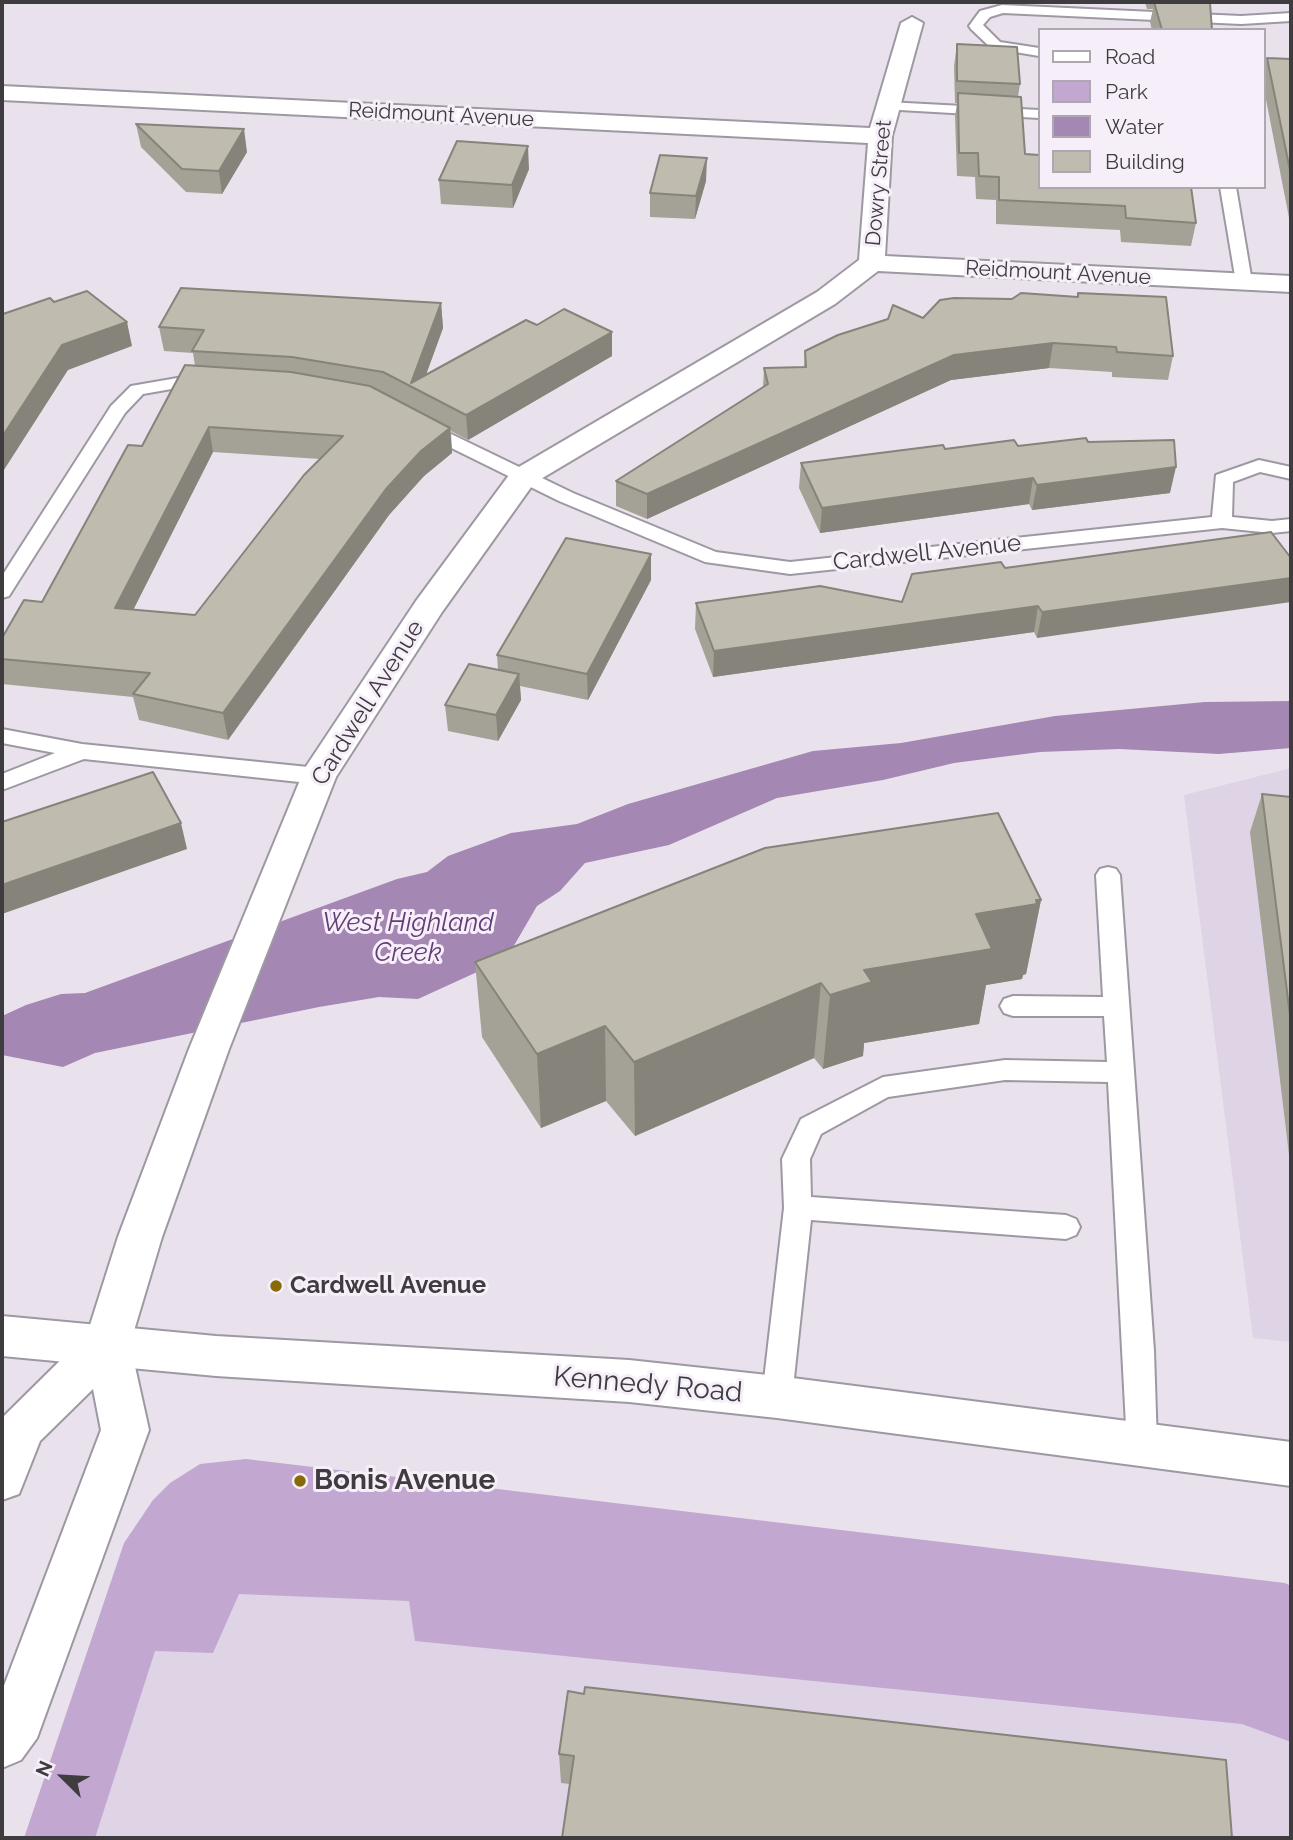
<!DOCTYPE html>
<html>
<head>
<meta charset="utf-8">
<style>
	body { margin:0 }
	#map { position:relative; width:1293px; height:1840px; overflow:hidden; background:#e9e2ed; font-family:Raleway,sans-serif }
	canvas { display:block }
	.frame { position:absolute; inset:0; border:4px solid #3f3c40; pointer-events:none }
	.legend { position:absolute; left:1038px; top:28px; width:228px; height:161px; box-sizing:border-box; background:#f6effa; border:2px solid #ada7b0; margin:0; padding:9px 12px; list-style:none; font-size:21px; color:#3f3c40 }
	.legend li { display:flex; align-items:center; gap:14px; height:35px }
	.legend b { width:35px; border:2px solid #ada7b0 }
	.north { position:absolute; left:28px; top:1742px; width:70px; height:70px; -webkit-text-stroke:5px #f6effa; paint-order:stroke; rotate:294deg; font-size:19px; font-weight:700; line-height:28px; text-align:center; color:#3f3c40 }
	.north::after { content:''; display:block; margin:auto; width:24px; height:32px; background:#3f3c40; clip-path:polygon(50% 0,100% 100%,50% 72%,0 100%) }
</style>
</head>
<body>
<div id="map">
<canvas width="1293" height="1840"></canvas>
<div class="frame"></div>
<ul class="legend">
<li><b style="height:9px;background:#fff"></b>Road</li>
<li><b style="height:19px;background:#c2a7d1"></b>Park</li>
<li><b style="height:19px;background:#a488b3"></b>Water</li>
<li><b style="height:19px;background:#bfbbaf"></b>Building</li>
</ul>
<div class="north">N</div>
</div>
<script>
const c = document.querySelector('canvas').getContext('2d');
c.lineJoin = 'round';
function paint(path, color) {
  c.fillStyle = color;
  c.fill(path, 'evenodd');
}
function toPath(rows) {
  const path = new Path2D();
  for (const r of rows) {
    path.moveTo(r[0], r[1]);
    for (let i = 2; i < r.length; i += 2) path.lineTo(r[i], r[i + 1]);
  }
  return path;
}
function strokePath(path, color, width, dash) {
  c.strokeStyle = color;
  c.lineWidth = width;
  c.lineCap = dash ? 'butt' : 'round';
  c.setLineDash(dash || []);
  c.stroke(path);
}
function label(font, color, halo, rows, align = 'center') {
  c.font = font + ' Raleway,sans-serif';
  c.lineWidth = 6;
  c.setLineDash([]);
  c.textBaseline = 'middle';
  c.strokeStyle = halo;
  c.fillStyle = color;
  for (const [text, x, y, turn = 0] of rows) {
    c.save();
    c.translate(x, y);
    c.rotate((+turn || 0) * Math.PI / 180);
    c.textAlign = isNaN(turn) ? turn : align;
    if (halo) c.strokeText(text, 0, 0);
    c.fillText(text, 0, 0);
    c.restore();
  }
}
paint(toPath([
	[1291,768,1291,1342,1253,1338,1184,795],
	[186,1511,1291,1617,1291,1838,75,1838]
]), '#dfd4e5');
paint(toPath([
	[246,1459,1285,1583,1291,1586,1291,1742,1242,1724,415,1641,409,1601,239,1594,213,1653,155,1651,95,1838,24,1838,124,1543,153,1500,170,1483,200,1464]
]), '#c2a7d1');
paint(toPath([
	[1291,701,1291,748,1219,754,1119,749,1040,752,954,763,883,780,777,798,669,845,585,863,560,891,537,906,512,949,475,973,418,999,379,997,319,1007,95,1053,63,1067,2,1055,2,1016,26,1005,61,994,85,993,397,879,427,872,448,856,511,833,577,824,628,804,813,751,901,743,1055,716,1205,702]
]), '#a488b3');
const service = toPath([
	[1002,5,1241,16,1291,13,1291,21,1241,24,1003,13,990,17,983,25,1000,42,1039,48,1039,56,991,48,971,29,969,26,980,11,1002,5],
	[887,102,1039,110,1039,118,882,109,880,106,887,102],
	[1220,187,1236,187,1252,282,1250,286,1238,286,1236,282,1220,187],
	[183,377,207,378,216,383,207,388,183,387,143,394,125,413,9,596,2,598,2,576,111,406,131,386,183,377],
	[422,420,573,493,716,552,790,562,1212,517,1216,475,1259,460,1291,467,1291,479,1260,472,1233,482,1232,517,1272,521,1291,519,1291,531,1272,533,1222,528,790,574,705,562,559,501,415,430,413,426,422,420],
	[2,729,82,744,318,768,326,771,329,776,326,781,318,784,84,759,2,790,2,774,55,753,2,743,2,729],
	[1108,867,1116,869,1120,875,1154,1351,1157,1445,1153,1455,1142,1459,1131,1455,1127,1445,1108,1082,1005,1080,888,1097,821,1134,810,1159,811,1197,1066,1215,1076,1219,1080,1227,1076,1235,1066,1239,811,1220,792,1397,788,1406,777,1410,766,1406,762,1397,784,1208,782,1159,801,1119,883,1077,1005,1060,1107,1062,1104,1016,1013,1016,1004,1013,1000,1006,1004,999,1013,996,1103,997,1096,875,1100,869,1108,867]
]);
const minor = toPath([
	[912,17,923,23,892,136,885,256,1291,276,1291,292,878,271,835,304,534,483,442,612,336,777,229,1049,162,1237,130,1344,123,1358,107,1364,91,1358,84,1344,118,1237,189,1049,305,768,416,601,512,471,817,292,859,260,868,143,2,100,2,86,870,128,901,23,912,17]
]);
const tertiary = toPath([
	[107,1324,123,1330,130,1344,149,1430,37,1738,21,1760,2,1768,2,1691,101,1430,93,1389,40,1441,19,1494,2,1500,2,1418,91,1330,107,1324]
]);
const secondary = toPath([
	[2,1316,216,1336,629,1360,777,1376,1291,1442,1291,1486,777,1418,629,1402,216,1376,2,1356,2,1316]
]);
strokePath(service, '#9e98a2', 4);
strokePath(minor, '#9e98a2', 4);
strokePath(tertiary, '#9e98a2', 4);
strokePath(secondary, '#9e98a2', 4);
paint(service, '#fff');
paint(minor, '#fff');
paint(tertiary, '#fff');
paint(secondary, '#fff');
paint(toPath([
	[1145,2,1208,2,1212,30,1152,30,1150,22,1153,9,1147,9],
	[957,44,1020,84,1018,97,1025,154,1196,223,1191,246,1121,242,1120,230,996,224,996,200,976,199,975,177,957,176,955,116,957,103,955,103,954,66],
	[1267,58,1291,59,1291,228,1263,84,1263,76],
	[136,124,247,152,222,194,186,192,141,147],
	[529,169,513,208,441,204,439,180],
	[706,181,695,219,650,217,650,193],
	[1078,293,1173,356,1168,380,1112,377,1112,372,1049,368,951,380,647,519,616,506,616,481,763,387,764,368,804,367,805,351,923,318,1012,299,1077,297],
	[441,303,443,328,426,375,537,325,612,332,612,356,468,440,451,431,452,453,424,476,389,515,228,740,139,720,133,697,2,684,2,638,42,602,142,446,195,366,193,353,164,351,159,327],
	[213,452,320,459,195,615,133,610],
	[1088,442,1170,493,1032,510,1029,504,820,533,799,488,801,463,945,449],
	[1271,532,1037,638,1034,632,713,677,695,629,696,603,902,602,1005,568],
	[651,580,588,700,520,686,521,700,498,741,448,731,445,705,498,670,497,655],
	[1262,794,1291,797,1291,1171,1250,832],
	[1041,900,1026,974,1023,975,1022,979,986,985,979,1024,864,1043,863,1056,823,1069,814,1058,635,1136,606,1101,541,1128,482,1037,475,962],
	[584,1694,570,1784,561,1783,559,1754]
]), '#a4a196');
paint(toPath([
	[244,129,247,152,222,194,219,171],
	[528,146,529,169,513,208,512,185],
	[707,158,706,181,695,219,696,196],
	[441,303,443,328,420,391,411,383],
	[127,322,132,346,68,370,2,473,2,437,62,345],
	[612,332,612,356,468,440,466,415],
	[1053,343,1049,368,951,380,647,519,647,494,954,355],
	[209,427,213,452,121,634,115,608],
	[450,428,452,453,424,476,389,515,228,740,223,713,386,489,421,451],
	[1176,467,1170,493,1032,510,1037,485],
	[1033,478,1029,504,820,533,822,508],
	[651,554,651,580,588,700,587,674],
	[1291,578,1291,602,1037,638,1042,612],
	[1038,606,1034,632,713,677,714,651],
	[519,674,521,700,498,741,496,715],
	[181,823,187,849,2,914,2,885],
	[1041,900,1026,974,1023,975,1022,979,986,985,979,1024,864,1043,863,1056,823,1069,830,995,864,970,976,914],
	[821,983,814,1058,635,1136,634,1062],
	[605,1026,606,1101,541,1128,537,1054]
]), '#86837a');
const building = toPath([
	[1154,2,1210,3,1212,30,1162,30,1154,2],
	[957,44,1017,47,1020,84,957,81,957,44],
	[1267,58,1291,59,1291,175,1267,58],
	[958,93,1021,97,1025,154,1039,155,1039,187,1191,187,1196,223,1126,218,1125,206,999,200,999,177,979,176,978,153,959,153,958,93],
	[136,124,244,129,219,171,182,169,136,124],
	[457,141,528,146,512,185,439,180,457,141],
	[660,155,707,158,696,196,650,193,660,155],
	[181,288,441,303,411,383,526,320,537,325,564,309,612,332,466,415,383,372,292,357,192,351,204,330,159,327,181,288],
	[87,291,127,322,62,345,2,437,2,316,3,314,50,298,54,302,87,291],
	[1021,293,1078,297,1078,293,1166,297,1173,356,1117,352,1116,347,1053,343,954,355,647,494,616,481,768,384,764,368,806,367,805,351,838,335,888,319,893,305,923,318,940,300,954,298,1012,299,1021,293],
	[185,365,291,372,370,386,450,428,421,451,386,489,223,713,133,694,150,673,2,659,2,638,24,600,42,602,128,445,142,446,185,365],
	[209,427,343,436,304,475,195,615,115,608,209,427],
	[1086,438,1088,442,1174,440,1176,467,1037,485,1033,478,822,508,801,463,943,445,945,449,1014,440,1018,446,1086,438],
	[1271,532,1291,558,1291,578,1042,612,1038,606,714,651,696,603,820,586,902,602,912,574,1001,562,1005,568,1271,532],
	[566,538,651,554,587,674,497,655,566,538],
	[469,664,519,674,496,715,445,705,469,664],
	[153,772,181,823,2,885,2,822,153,772],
	[1262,794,1291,797,1291,1023,1262,794],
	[998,813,1041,900,1036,900,1037,904,976,914,992,949,864,970,872,982,830,995,821,983,634,1062,605,1026,537,1054,475,962,765,848,998,813],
	[585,1687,1226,1760,1232,1838,562,1838,574,1756,559,1754,568,1691,584,1694,585,1687]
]);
paint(building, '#bfbbaf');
strokePath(building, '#86837a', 2);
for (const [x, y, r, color] of [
	[276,1286,7,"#896a08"],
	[300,1481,7,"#896a08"]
]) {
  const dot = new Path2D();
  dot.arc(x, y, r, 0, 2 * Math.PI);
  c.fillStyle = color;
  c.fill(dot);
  strokePath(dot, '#f6effa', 2.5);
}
label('21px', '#3f3c40', '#f6effa', [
	["Reidmount Avenue",441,115,3],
	["Dowry Street",879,183,-85],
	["Reidmount Avenue",1058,273,3]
]);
label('24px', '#3f3c40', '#f6effa', [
	["Cardwell Avenue",927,553,-6],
	["Cardwell Avenue",368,703,-58]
]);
label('bold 24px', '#3f3c40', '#f6effa', [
	["Cardwell Avenue",290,1286]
], 'left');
label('italic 26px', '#633d75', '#f6effa', [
	["West Highland",408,923],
	["Creek",408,953]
]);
label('28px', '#3f3c40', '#f6effa', [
	["Kennedy Road",648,1385,5]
]);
label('bold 28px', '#3f3c40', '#f6effa', [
	["Bonis Avenue",314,1481]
], 'left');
</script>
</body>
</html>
